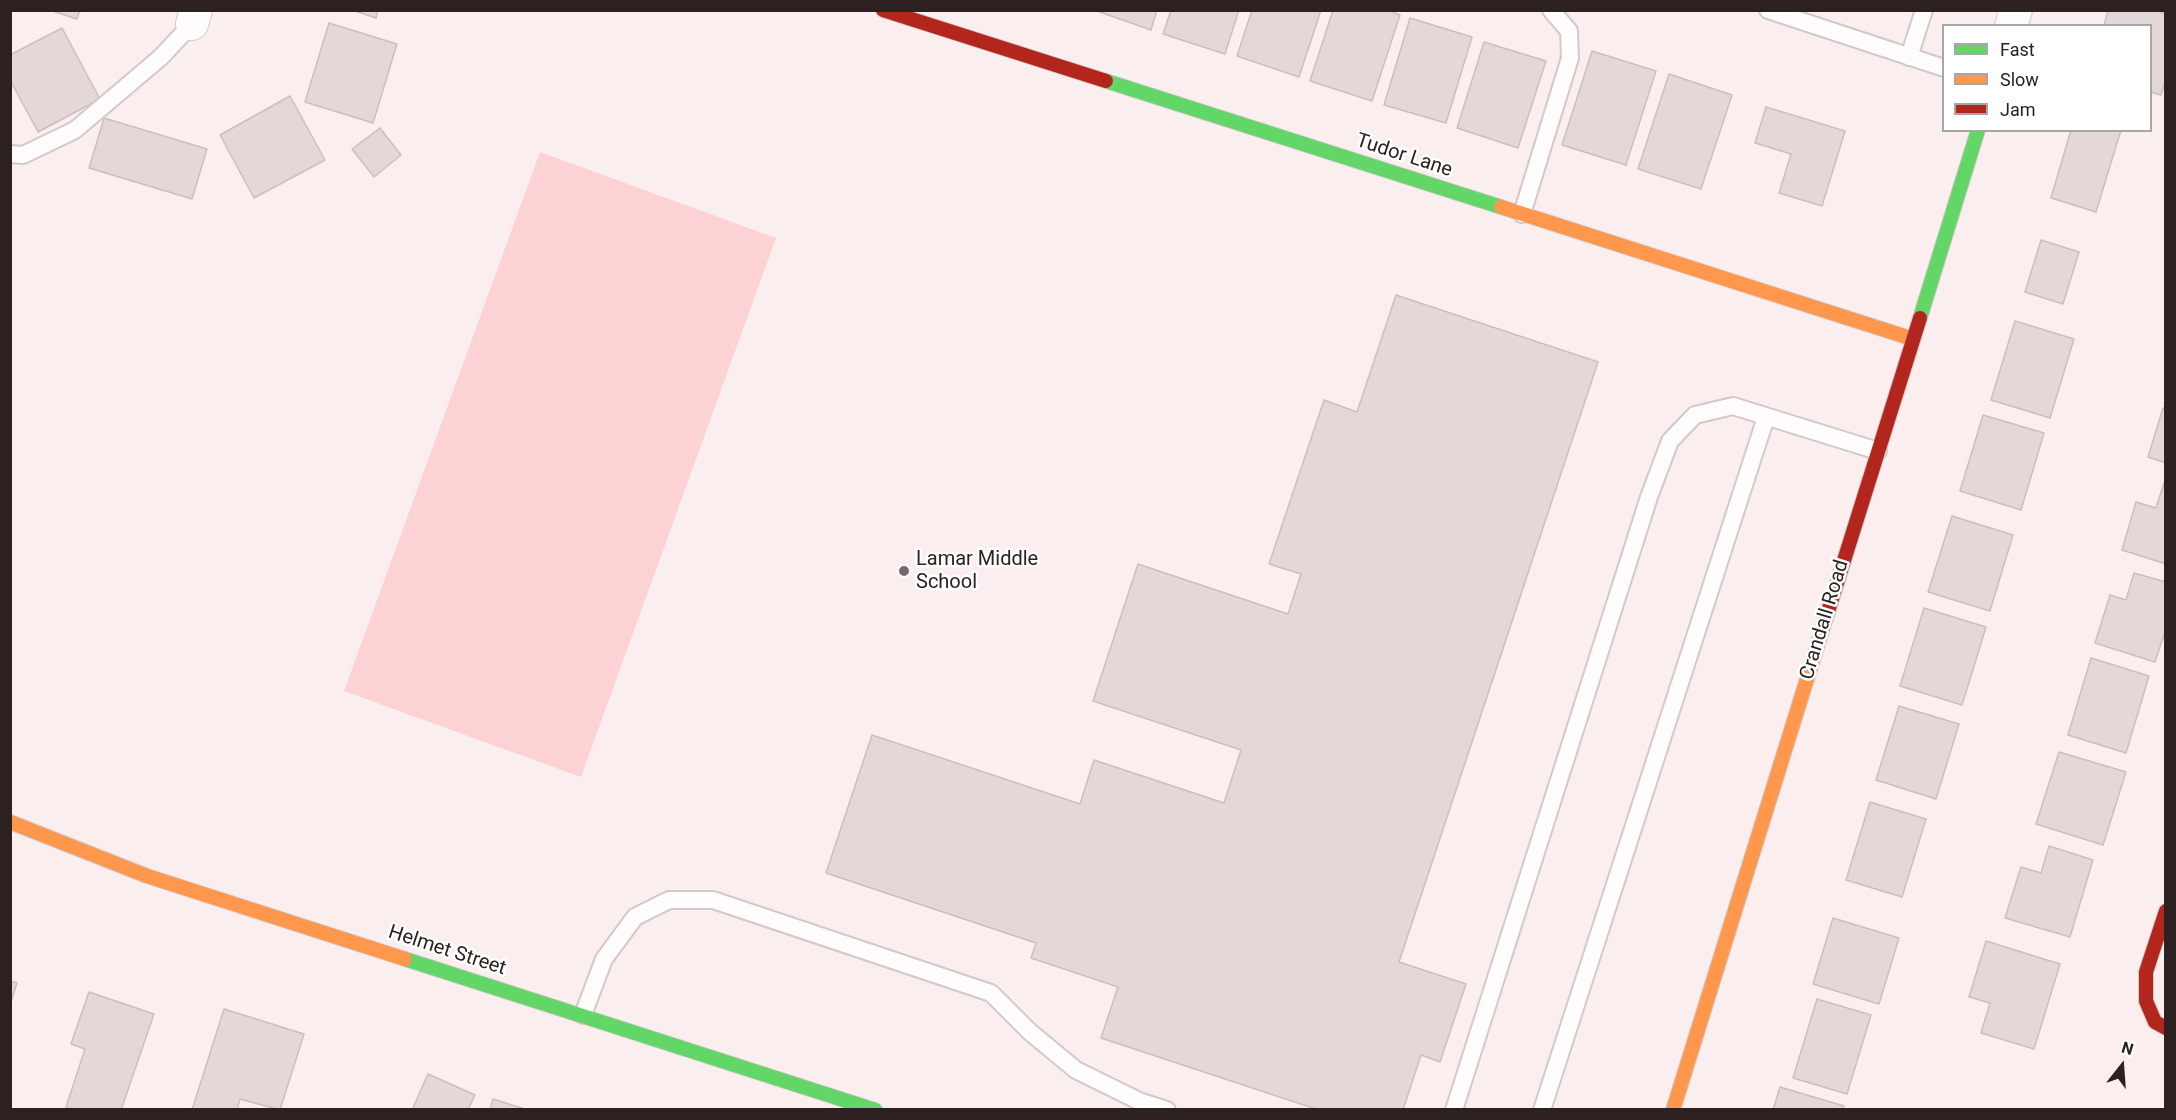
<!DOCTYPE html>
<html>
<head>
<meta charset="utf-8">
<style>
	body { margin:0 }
	#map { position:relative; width:2176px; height:1120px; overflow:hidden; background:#faeeee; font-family:Roboto,sans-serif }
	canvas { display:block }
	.frame { position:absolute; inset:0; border:12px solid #2c2020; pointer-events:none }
	.legend { position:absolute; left:1942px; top:24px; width:210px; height:108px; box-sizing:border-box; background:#fff; border:2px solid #aba6a6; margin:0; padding:8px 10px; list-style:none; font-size:18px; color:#2c2020 }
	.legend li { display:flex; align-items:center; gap:12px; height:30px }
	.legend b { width:30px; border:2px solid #aba6a6 }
	.north { position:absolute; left:2092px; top:1036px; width:60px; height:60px; -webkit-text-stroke:4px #fff; paint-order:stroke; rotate:17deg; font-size:16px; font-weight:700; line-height:24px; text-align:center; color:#2c2020 }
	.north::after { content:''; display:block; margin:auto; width:21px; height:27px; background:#2c2020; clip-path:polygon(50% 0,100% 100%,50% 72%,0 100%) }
</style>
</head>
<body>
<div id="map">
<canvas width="2176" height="1120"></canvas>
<div class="frame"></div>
<ul class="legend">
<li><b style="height:8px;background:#63d668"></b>Fast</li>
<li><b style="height:8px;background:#ff974d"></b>Slow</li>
<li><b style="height:8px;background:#b3261e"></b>Jam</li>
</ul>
<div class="north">N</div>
</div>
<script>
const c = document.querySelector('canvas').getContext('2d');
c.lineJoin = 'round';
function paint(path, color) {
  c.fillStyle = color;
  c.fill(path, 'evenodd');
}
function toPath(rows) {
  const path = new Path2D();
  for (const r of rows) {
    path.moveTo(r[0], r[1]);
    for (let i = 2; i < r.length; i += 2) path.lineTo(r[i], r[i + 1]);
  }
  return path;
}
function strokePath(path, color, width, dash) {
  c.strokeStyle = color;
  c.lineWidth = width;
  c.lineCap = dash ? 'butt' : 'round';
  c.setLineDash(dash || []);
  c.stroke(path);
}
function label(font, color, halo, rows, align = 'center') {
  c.font = font + ' Roboto,sans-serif';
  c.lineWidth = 5;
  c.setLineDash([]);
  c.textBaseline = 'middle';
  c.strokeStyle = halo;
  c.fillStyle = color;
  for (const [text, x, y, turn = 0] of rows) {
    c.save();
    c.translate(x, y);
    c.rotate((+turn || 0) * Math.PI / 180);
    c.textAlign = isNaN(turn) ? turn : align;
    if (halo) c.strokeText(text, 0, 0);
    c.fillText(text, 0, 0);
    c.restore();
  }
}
paint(toPath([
	[540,152,776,238,581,777,344,691]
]), '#fcd2d4');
const building = toPath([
	[49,10,80,10,77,19,49,10],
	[352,10,378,10,376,18,352,10],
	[1094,10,1157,10,1151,30,1094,10],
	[1171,10,1239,10,1225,54,1163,34,1171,10],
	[1252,10,1321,10,1299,77,1237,56,1252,10],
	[1333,10,1387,10,1400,15,1372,101,1310,81,1333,10],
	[2108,10,2154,10,2166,14,2166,79,2161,95,2150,92,2150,26,2104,26,2108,10],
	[1410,18,1472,37,1446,123,1384,105,1410,18],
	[329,23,397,44,373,123,305,102,329,23],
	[62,28,100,99,38,132,10,80,10,55,62,28],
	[1484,42,1546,61,1518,148,1457,128,1484,42],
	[1592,51,1656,71,1626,165,1562,145,1592,51],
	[1669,74,1732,95,1701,189,1638,169,1669,74],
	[290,96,325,160,254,198,220,135,290,96],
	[1766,107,1845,131,1822,206,1779,193,1791,154,1755,143,1766,107],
	[104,118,207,149,192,199,89,168,104,118],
	[380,128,401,155,374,177,352,149,380,128],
	[2071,130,2121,130,2096,212,2051,198,2071,130],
	[2041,240,2079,252,2063,304,2025,292,2041,240],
	[1396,295,1598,362,1399,962,1466,984,1440,1062,1421,1055,1403,1110,1319,1110,1101,1038,1118,987,1031,958,1036,943,826,873,872,735,1080,804,1094,760,1224,803,1241,750,1093,701,1138,564,1288,614,1301,574,1269,564,1324,400,1357,412,1396,295],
	[2015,321,2074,339,2050,418,1991,400,2015,321],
	[2163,408,2166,409,2166,463,2148,457,2163,408],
	[1983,415,2044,433,2021,510,1960,491,1983,415],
	[2165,480,2166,480,2166,564,2122,550,2136,502,2156,508,2165,480],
	[1952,516,2013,535,1990,611,1928,592,1952,516],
	[2134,573,2166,582,2166,629,2155,662,2095,643,2110,595,2126,600,2134,573],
	[1924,608,1986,627,1962,705,1900,686,1924,608],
	[2091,658,2149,676,2126,753,2068,735,2091,658],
	[1899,706,1959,724,1936,799,1876,780,1899,706],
	[2059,752,2126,772,2103,845,2036,824,2059,752],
	[1870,802,1926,819,1902,897,1846,880,1870,802],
	[2049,846,2093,860,2070,937,2005,918,2021,867,2041,873,2049,846],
	[1833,918,1899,938,1879,1004,1813,984,1833,918],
	[1986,941,2060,964,2034,1049,1981,1033,1990,1003,1969,997,1986,941],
	[10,981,17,983,10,1005,10,981],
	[89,992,154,1014,121,1110,74,1110,66,1107,85,1049,71,1044,89,992],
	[1817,999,1871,1015,1847,1094,1793,1078,1817,999],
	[224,1009,304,1034,280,1110,240,1099,237,1110,192,1110,224,1009],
	[428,1074,475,1095,468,1110,412,1110,428,1074],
	[1780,1087,1844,1106,1843,1110,1773,1110,1780,1087],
	[493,1099,528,1110,490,1110,493,1099]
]);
paint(building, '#e4d7d8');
strokePath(building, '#cabfbf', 1.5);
const lane = toPath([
	[1768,10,1944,68],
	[1909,57,1924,10],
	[10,154,23,155,75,130,161,57,192,24],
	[1522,214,1570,58,1569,31,1551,10],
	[583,1015,604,959,635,917,669,900,713,900,991,993,1030,1032,1076,1070,1139,1101,1167,1110],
	[1454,1110,1649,497,1670,441,1695,415,1733,406,1878,451],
	[1542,1110,1766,417]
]);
const street = toPath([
	[192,24,196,10],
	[2011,26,2016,10]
]);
const fast = toPath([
	[1106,81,1501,207],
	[1920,318,1978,130],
	[405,959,875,1110]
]);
const slow = toPath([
	[1501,207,1913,339],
	[10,822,147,876,405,959],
	[1673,1110,1821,634]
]);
const jam = toPath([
	[883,10,1106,81],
	[1821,634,1920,318],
	[2166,911,2146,972,2146,1001,2155,1022,2166,1028]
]);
strokePath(lane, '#d5c8c9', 20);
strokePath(street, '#d5c8c9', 34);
strokePath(fast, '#d5c8c9', 16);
strokePath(slow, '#d5c8c9', 16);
strokePath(jam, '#d5c8c9', 16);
strokePath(lane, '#fefcfc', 16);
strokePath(street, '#fefcfc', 32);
strokePath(fast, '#63d668', 14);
strokePath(slow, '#ff974d', 14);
strokePath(jam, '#b3261e', 14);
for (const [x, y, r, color] of [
	[904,571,6,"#746868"]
]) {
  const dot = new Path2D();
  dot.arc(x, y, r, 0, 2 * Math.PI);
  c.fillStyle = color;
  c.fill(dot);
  strokePath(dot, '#fff', 2);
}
label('20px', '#2c2020', '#fff', [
	["Tudor Lane",1404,156,18],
	["Crandall Road",1825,620,-73],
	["Helmet Street",447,951,18]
]);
label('20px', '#2c2020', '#fff', [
	["Lamar Middle",916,560],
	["School",916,583]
], 'left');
</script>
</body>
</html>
